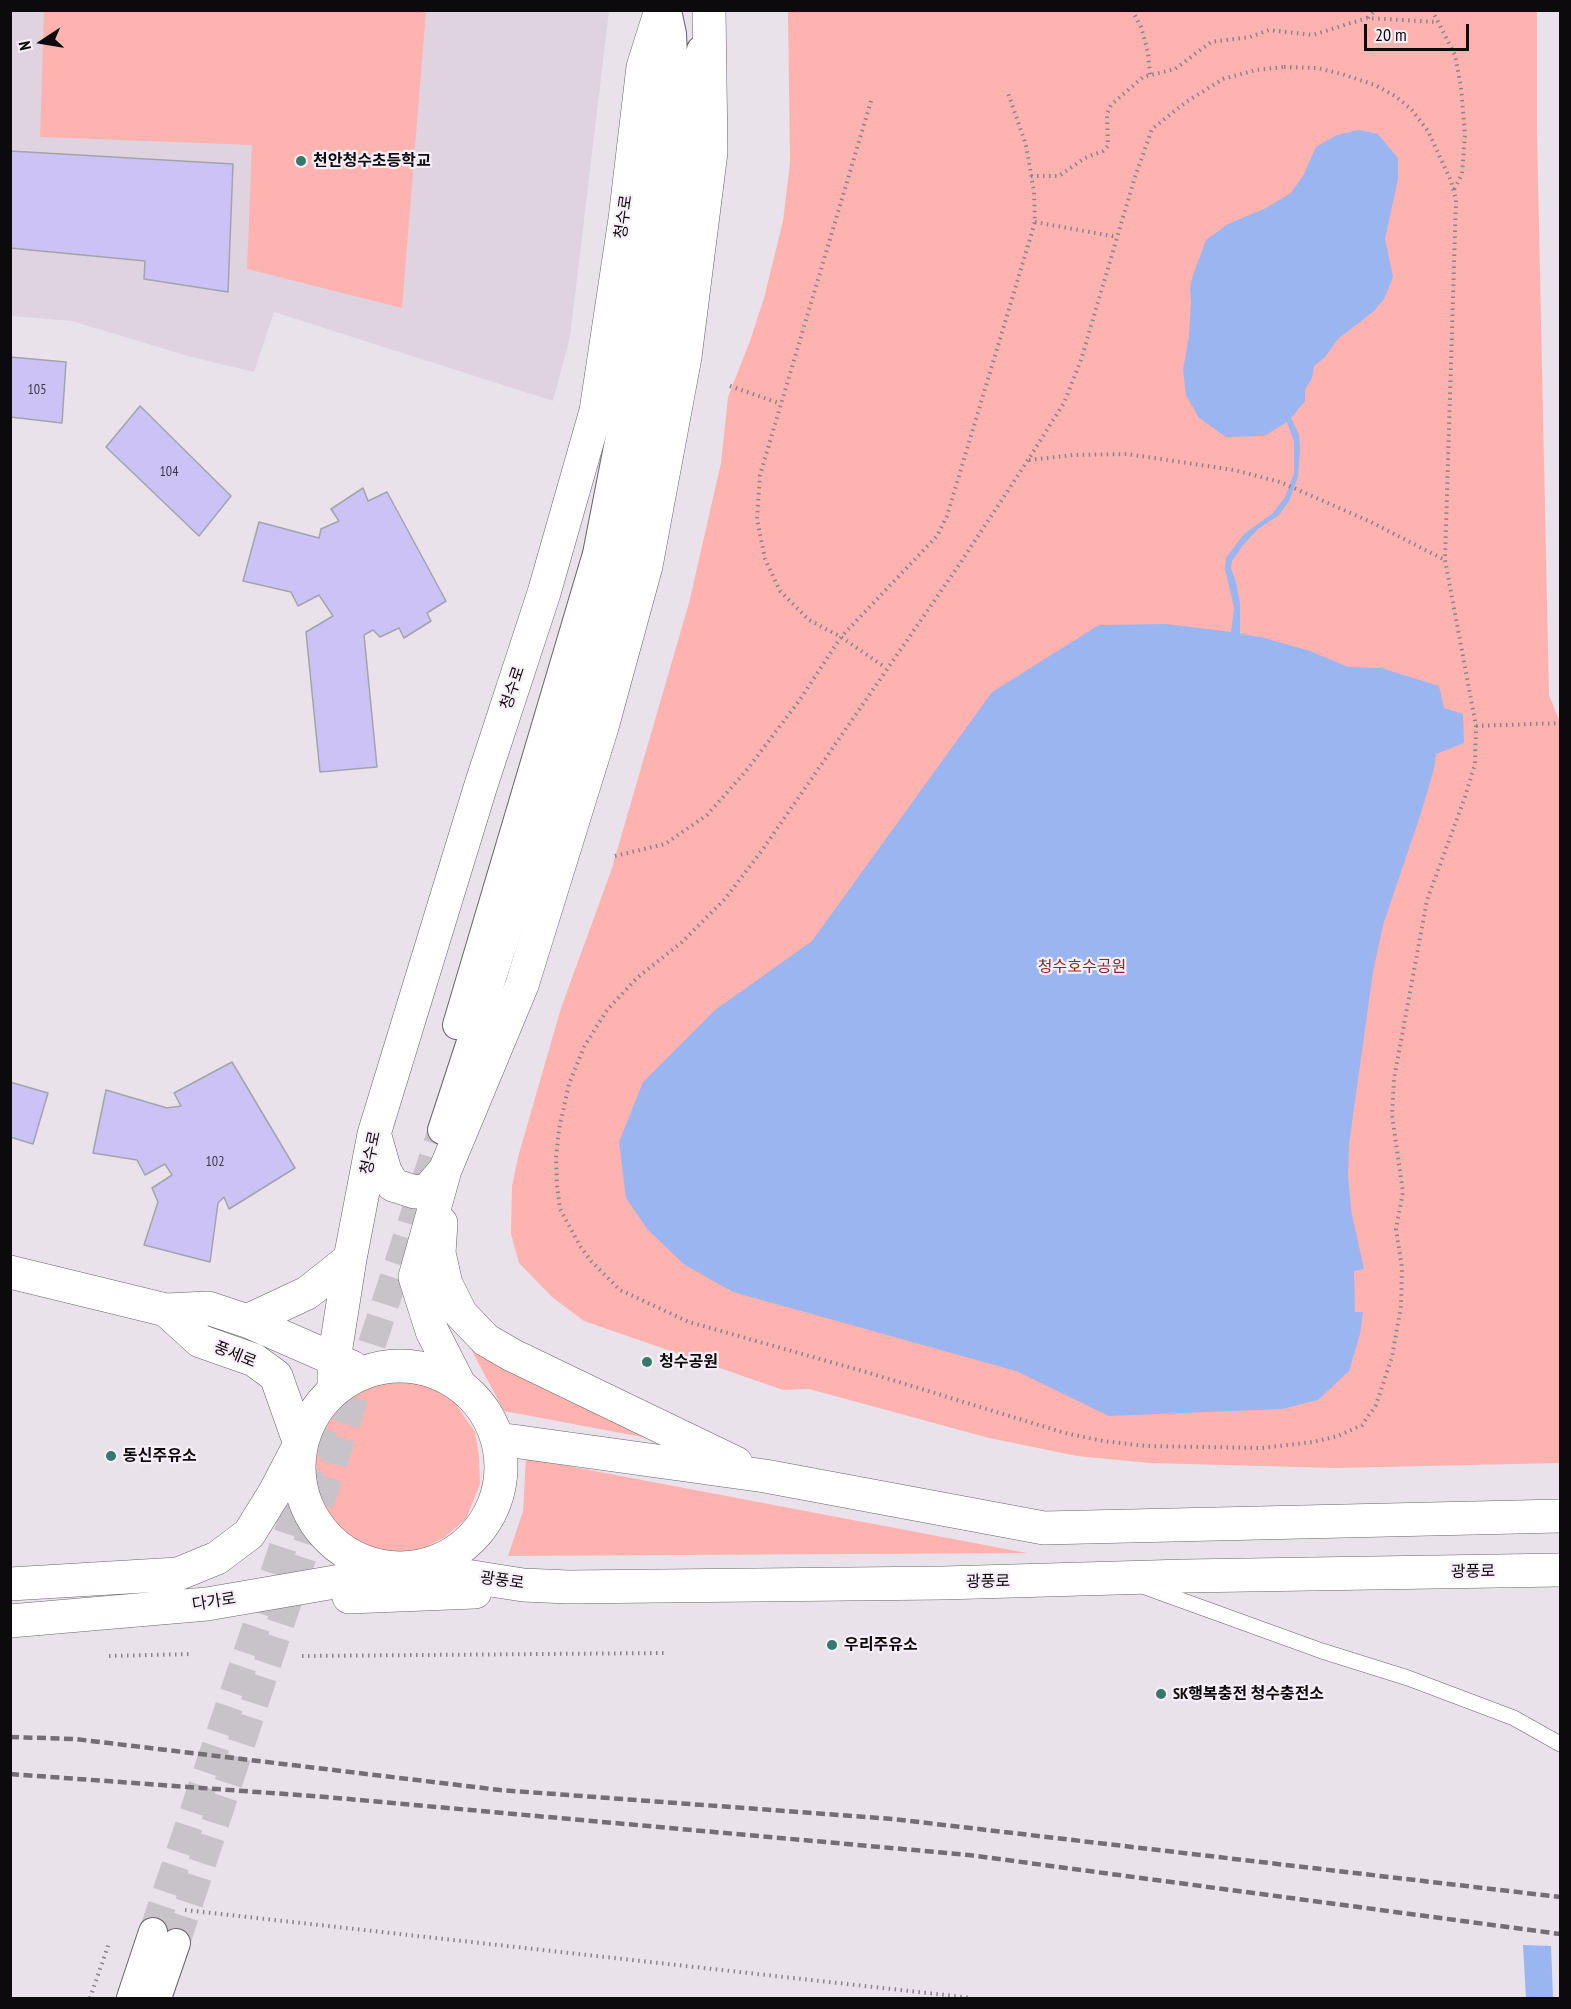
<!DOCTYPE html>
<html>
<head>
<meta charset="utf-8">
<style>
	body { margin:0 }
	#map { position:relative; width:1571px; height:2009px; overflow:hidden; background:#e9e2ea; font-family:"PT Sans Narrow",sans-serif }
	canvas { display:block }
	.frame { position:absolute; inset:0; border:12px solid #0d0a0d; pointer-events:none }
	.north { position:absolute; left:12px; top:12px; width:60px; height:60px; -webkit-text-stroke:4px #f7eff7; paint-order:stroke; rotate:258deg; font-size:16px; font-weight:700; line-height:24px; text-align:center; color:#0d0a0d }
	.north::after { content:''; display:block; margin:auto; width:21px; height:27px; background:#0d0a0d; clip-path:polygon(50% 0,100% 100%,50% 72%,0 100%) }
	.scale { position:absolute; left:1364px; top:24px; width:105px; height:27px; box-sizing:border-box; border:3px solid #0d0a0d; border-top:0; padding-left:8px; font-size:18px; line-height:21px; white-space:nowrap; color:#0d0a0d; -webkit-text-stroke:4px #f7eff7; paint-order:stroke }
</style>
</head>
<body>
<div id="map">
<canvas width="1571" height="2009"></canvas>
<div class="frame"></div>
<div class="north">N</div>
<div class="scale">20 m</div>
</div>
<script>
const c = document.querySelector('canvas').getContext('2d');
c.lineJoin = 'round';
function paint(path, color) {
  c.fillStyle = color;
  c.fill(path, 'evenodd');
}
function toPath(rows) {
  const path = new Path2D();
  for (const r of rows) {
    if (r.length === 3) {
      path.moveTo(r[0] + r[2], r[1]);
      path.arc(r[0], r[1], r[2], 0, 2 * Math.PI);
      continue;
    }
    path.moveTo(r[0], r[1]);
    for (let i = 2; i < r.length; i += 2) path.lineTo(r[i], r[i + 1]);
  }
  return path;
}
function strokePath(path, color, width, dash) {
  c.strokeStyle = color;
  c.lineWidth = width;
  c.lineCap = dash ? 'butt' : 'round';
  c.setLineDash(dash || []);
  c.stroke(path);
}
function label(font, color, halo, rows, align = 'center') {
  c.font = font + ' "PT Sans Narrow","Noto Sans KR",sans-serif';
  c.lineWidth = 4.5;
  c.setLineDash([]);
  c.textBaseline = 'middle';
  c.strokeStyle = halo;
  c.fillStyle = color;
  for (const [text, x, y, turn = 0] of rows) {
    c.save();
    c.translate(x, y);
    c.rotate((+turn || 0) * Math.PI / 180);
    c.textAlign = isNaN(turn) ? turn : align;
    if (halo) c.strokeText(text, 0, 0);
    c.fillText(text, 0, 0);
    c.restore();
  }
}
paint(toPath([
	[10,11,609,11,570,337,553,401,274,312,254,372,188,356,72,321,11,316]
]), '#dfd3e0');
paint(toPath([
	[44,11,426,11,402,308,247,269,252,145,40,137],
	[788,11,1537,11,1537,132,1549,695,1560,722,1560,1463,1335,1468,1150,1463,1077,1456,989,1438,809,1389,783,1390,584,1321,552,1297,519,1263,511,1234,512,1186,518,1157,561,1008,611,871,689,603,721,463,728,397,750,341,764,298,783,221,790,163],
	[471,1349,658,1440,504,1411],
	[401,1376,434,1387,455,1403,475,1432,479,1456,480,1484,466,1519,445,1537,416,1552,391,1554,367,1548,337,1528,316,1489,314,1432,349,1389],
	[526,1458,1027,1553,508,1556,523,1511]
]), '#feb3b1');
paint(toPath([
	[1359,130,1378,134,1398,158,1398,179,1385,239,1393,277,1384,299,1374,311,1338,339,1325,357,1314,366,1312,378,1305,390,1305,401,1291,418,1299,435,1300,449,1298,477,1289,501,1279,515,1258,529,1243,545,1232,561,1231,568,1236,582,1240,603,1240,634,1261,637,1310,651,1348,667,1381,668,1439,686,1444,708,1463,714,1464,743,1436,754,1434,769,1421,813,1383,925,1373,972,1349,1144,1348,1175,1351,1210,1364,1269,1354,1271,1355,1312,1363,1312,1360,1334,1349,1371,1318,1400,1282,1409,1109,1416,1016,1371,733,1292,685,1265,648,1230,626,1198,619,1142,643,1082,715,1010,812,941,992,692,1099,625,1166,624,1231,632,1234,608,1225,569,1226,558,1244,534,1273,513,1285,497,1294,473,1294,442,1287,422,1264,436,1226,437,1199,418,1186,395,1183,370,1189,336,1191,302,1190,288,1192,278,1206,240,1228,224,1264,209,1291,193,1304,174,1316,147,1337,135],
	[1523,1945,1551,1946,1553,1998,1526,1998]
]), '#9ab5ef');
const building = toPath([
	[10,151,233,164,228,292,144,279,145,261,10,248,10,151],
	[10,357,66,362,62,423,10,417,10,357],
	[140,406,231,496,199,536,106,447,140,406],
	[363,488,368,501,387,492,446,601,427,613,431,621,404,638,399,628,380,637,373,630,364,635,377,767,320,772,306,632,333,616,319,595,298,606,291,592,243,581,259,522,319,538,321,529,339,521,331,509,363,488],
	[232,1062,295,1168,229,1209,224,1197,218,1203,210,1262,144,1245,158,1202,152,1188,172,1175,165,1164,145,1175,137,1160,93,1153,106,1090,167,1108,181,1106,174,1093,232,1062],
	[10,1082,48,1093,33,1144,10,1137,10,1082]
]);
paint(building, '#cdc2f5');
strokePath(building, '#a4a3ac', 1.5);
strokePath(toPath([
	[153,1932,328,1414],
	[176,1943,442,1130]
]), '#c8c2c9', 28, [28, 14]);
const lane = toPath([
	[1145,1587,1322,1651,1408,1678,1514,1718,1560,1744]
]);
const street = toPath([
	[457,1025,597,554,627,401,652,206,670,92,673,56,672,34,667,10],
	[442,1130,569,743,621,557,650,414,691,101,701,50],
	[131,1998,153,1932],
	[157,1998,176,1943]
]);
const secondary = toPath([
	[375,1136,385,1171,393,1185,415,1192,428,1190,445,1170],
	[441,1223,439,1253,446,1284,461,1314,486,1340,512,1355,736,1463],
	[10,1272,166,1310,208,1308,247,1321,352,1367],
	[166,1310,200,1341,254,1360,276,1376,300,1444],
	[247,1321,307,1293,350,1259],
	[400,1467,101],
	[459,1384,432,1331,415,1277,445,1170,522,985,602,727,646,566,685,357,711,152,709,10],
	[334,1388,334,1360,350,1259,374,1134,481,785,544,593,596,411,625,219,643,67,661,10],
	[498,1439,765,1476,1044,1528,1560,1516],
	[10,1584,178,1574,217,1558,249,1534,275,1492,298,1448],
	[349,1597,475,1592],
	[10,1621,207,1604,416,1568,523,1585,568,1587,943,1583,1186,1576,1560,1570]
]);
strokePath(lane, '#696269', 16);
strokePath(street, '#696269', 30);
strokePath(secondary, '#696269', 34);
strokePath(toPath([
	[1132,10,1141,27,1148,52,1150,75],
	[1432,10,1455,55,1461,87,1465,135,1462,174,1454,190],
	[1368,18,1375,10],
	[1284,67,1317,68,1342,74,1375,85,1395,96,1411,109,1428,131,1451,181,1456,199,1445,560,1476,726,1475,764,1465,797,1427,900,1394,1079,1392,1115,1403,1192,1396,1229,1402,1268,1401,1306,1392,1357,1376,1405,1362,1425,1338,1436,1313,1442,1262,1448,1146,1446,1103,1441,1065,1433,866,1372,689,1322,620,1290,591,1261,580,1246,560,1209,557,1185,556,1158,559,1129,569,1084,584,1047,607,1010,637,978,682,942,725,899,763,849,959,565,1028,460,1064,403,1081,360,1134,180,1152,129,1186,102,1223,79,1256,70,1284,67],
	[871,101,760,475,757,519,765,559,780,591,809,620,841,637,886,668],
	[1031,176,1059,176,1085,158,1103,151,1108,146,1107,114,1111,105,1143,77,1175,69,1211,42,1250,37,1269,30,1313,35,1367,18,1438,22],
	[1035,222,1117,237],
	[730,386,781,404],
	[1029,460,1073,455,1127,454,1234,470,1280,482,1371,522,1445,560],
	[1476,726,1560,723],
	[615,856,665,844,707,815,746,771,799,701,841,637,937,536,947,516,1035,222,1034,192,1026,145,1008,93],
	[109,1656,193,1654],
	[302,1656,666,1653],
	[185,1910,972,1998],
	[90,1998,109,1943]
]), '#898489', 4, [1.5, 4.5]);
strokePath(lane, '#fff', 15);
strokePath(street, '#fff', 28);
strokePath(secondary, '#fff', 33);
strokePath(toPath([
	[10,1737,75,1739,500,1790,893,1819,1560,1897],
	[10,1774,326,1797,969,1855,1560,1934]
]), '#736e73', 4.5, [9, 4.5]);
for (const [x, y, r, color] of [
	[301,161,6,"#35796c"],
	[647,1362,6,"#35796c"],
	[111,1456,6,"#35796c"],
	[832,1645,6,"#35796c"],
	[1161,1694,6,"#35796c"]
]) {
  const dot = new Path2D();
  dot.arc(x, y, r, 0, 2 * Math.PI);
  c.fillStyle = color;
  c.fill(dot);
  strokePath(dot, '#f7eff7', 2);
}
label('14px', '#3d3847', null, [
	["105",37,390],
	["104",169,472],
	["102",215,1162]
]);
label('bold 16px', '#0d0a0d', '#f7eff7', [
	["천안청수초등학교",313,161],
	["청수공원",659,1362],
	["동신주유소",123,1456],
	["우리주유소",844,1645],
	["SK행복충전 청수충전소",1173,1694]
], 'left');
label('16px', '#0d0a0d', '#f7eff7', [
	["청수로",624,217,-82],
	["청수로",513,688,-72],
	["청수로",371,1153,-78],
	["풍세로",235,1355,22],
	["광풍로",1473,1572,-1],
	["광풍로",502,1581,8],
	["광풍로",988,1582,-1],
	["다가로",214,1602,-9]
]);
label('16px', '#812b2f', '#f7eff7', [
	["청수호수공원",1082,967]
]);
</script>
</body>
</html>
